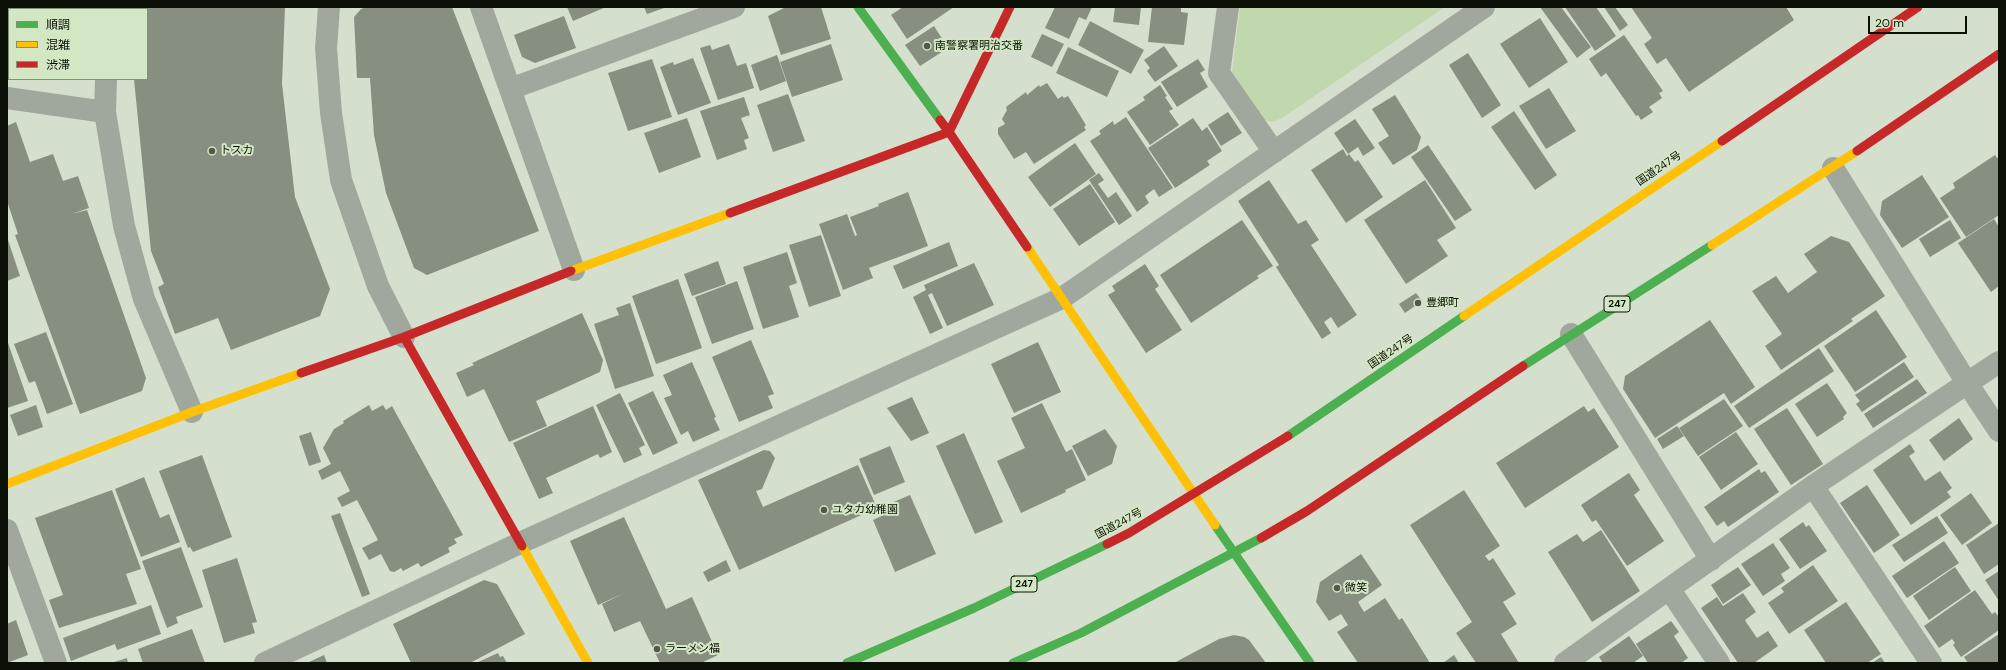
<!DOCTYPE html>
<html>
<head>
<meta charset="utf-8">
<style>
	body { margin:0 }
	#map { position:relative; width:2006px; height:670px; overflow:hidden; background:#d5dfcd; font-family:"DM Sans","Noto Sans JP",sans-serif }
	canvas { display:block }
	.frame { position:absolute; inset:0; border:8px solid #0b1106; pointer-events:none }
	.legend { position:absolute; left:8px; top:8px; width:140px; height:72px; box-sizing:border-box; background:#d4e7c5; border:1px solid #849179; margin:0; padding:5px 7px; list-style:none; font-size:12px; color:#0b1106 }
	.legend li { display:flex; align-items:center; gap:8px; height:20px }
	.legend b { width:20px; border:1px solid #849179 }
	.scale { position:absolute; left:1868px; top:16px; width:99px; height:18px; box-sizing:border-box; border:2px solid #0b1106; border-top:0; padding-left:5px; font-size:12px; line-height:14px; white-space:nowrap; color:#0b1106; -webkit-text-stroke:3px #d4e7c5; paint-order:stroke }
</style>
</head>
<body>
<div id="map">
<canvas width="2006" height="670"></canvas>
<div class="frame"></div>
<ul class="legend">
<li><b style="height:5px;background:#4caf50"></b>順調</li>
<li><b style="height:5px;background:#ffc107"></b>混雑</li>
<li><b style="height:5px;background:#c62828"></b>渋滞</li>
</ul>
<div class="scale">20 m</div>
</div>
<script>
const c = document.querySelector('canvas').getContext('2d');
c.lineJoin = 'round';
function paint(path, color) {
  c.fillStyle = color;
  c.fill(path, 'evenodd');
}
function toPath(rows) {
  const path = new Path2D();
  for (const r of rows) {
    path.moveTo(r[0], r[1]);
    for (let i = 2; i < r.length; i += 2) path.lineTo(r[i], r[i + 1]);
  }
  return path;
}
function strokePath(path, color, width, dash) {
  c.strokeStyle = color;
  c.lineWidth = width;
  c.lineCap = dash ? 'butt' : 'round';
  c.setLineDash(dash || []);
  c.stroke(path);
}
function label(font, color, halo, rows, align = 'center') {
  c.font = font + ' "DM Sans","Noto Sans JP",sans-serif';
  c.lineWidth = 4;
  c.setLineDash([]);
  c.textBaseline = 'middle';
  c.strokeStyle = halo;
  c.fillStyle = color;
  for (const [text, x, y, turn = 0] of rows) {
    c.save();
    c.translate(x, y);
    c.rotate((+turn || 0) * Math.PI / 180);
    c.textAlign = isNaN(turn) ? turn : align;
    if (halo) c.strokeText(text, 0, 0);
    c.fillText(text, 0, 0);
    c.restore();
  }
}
paint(toPath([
	[1240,7,1445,7,1282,118,1272,122,1259,118,1232,73]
]), '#c1d7ae');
paint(toPath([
	[127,7,285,7,282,84,295,197,330,289,320,316,231,350,218,318,175,334,158,287,164,284,151,251,134,79,147,79,147,9,127,9],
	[366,7,452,7,539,231,427,275,414,268,386,193,374,135,370,78,357,78,354,17,361,9],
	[567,7,606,7,573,21],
	[644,7,667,7,647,14],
	[786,7,821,7,831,39,781,55,768,16],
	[903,7,954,7,907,39,891,15],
	[1055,7,1092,7,1086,20,1079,17,1069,39,1045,28],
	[1115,7,1141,7,1139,25,1113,22],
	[1152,7,1181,7,1181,12,1188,13,1184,45,1148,42],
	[1540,7,1561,7,1591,47,1577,58],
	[1565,7,1596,7,1616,36,1595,51],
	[1604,7,1615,7,1628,25,1620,31],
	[1631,7,1786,7,1794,20,1689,92,1666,58,1657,64,1644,44,1652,38],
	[564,16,576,48,535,63,522,57,514,35],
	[1540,18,1568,62,1529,88,1500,44],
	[1090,21,1144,50,1131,74,1078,45],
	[934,26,948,48,920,66,905,45],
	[1042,34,1064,44,1052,67,1031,57],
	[1624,35,1663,91,1659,93,1662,98,1649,107,1653,112,1641,120,1638,115,1636,116,1606,73,1601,77,1589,59],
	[729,44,737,66,746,63,754,88,718,100,700,48,710,45,712,50],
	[831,44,843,80,792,97,780,62],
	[1164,46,1178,66,1155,82,1147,71,1150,68,1144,60],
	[1068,47,1119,71,1107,97,1056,73],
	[1468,53,1501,105,1482,118,1449,65],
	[777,55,786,81,760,91,751,65],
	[693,58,711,103,678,115,660,67,673,62,674,65],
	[652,59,672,117,628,131,608,73],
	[1198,59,1205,70,1200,73,1208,87,1177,107,1161,82],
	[1047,83,1058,99,1062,96,1064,98,1068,96,1086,125,1084,127,1086,130,1034,164,1026,152,1014,159,998,134,998,128,1005,124,1002,119,1007,110,1006,107,1026,92,1027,95,1039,85,1040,87],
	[1160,85,1167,96,1165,97,1173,109,1169,111,1179,125,1150,145,1127,112,1145,100,1143,97],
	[1549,88,1576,131,1546,149,1519,106],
	[788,94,805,141,773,152,757,105],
	[1395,95,1421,137,1417,150,1393,165,1378,143,1389,136,1372,109],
	[744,97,750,115,741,118,749,138,744,140,747,149,717,160,700,111],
	[1514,111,1557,175,1535,190,1491,127],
	[1228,112,1242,133,1221,146,1208,125],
	[1126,117,1173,188,1159,197,1154,189,1145,196,1149,203,1137,212,1090,141,1101,134,1099,131,1113,121,1114,125],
	[687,118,701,157,659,173,644,133],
	[1193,118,1202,131,1207,127,1222,151,1207,161,1210,165,1175,188,1148,148],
	[1355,119,1375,148,1363,156,1358,147,1348,154,1334,133],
	[16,122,30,162,53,154,63,181,78,176,89,208,72,214,87,210,146,378,142,391,80,414,15,235,18,234,7,201,7,126],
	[1075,143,1096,174,1050,207,1028,177],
	[1428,145,1472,210,1455,221,1411,157],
	[1343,149,1347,156,1349,154,1355,162,1358,160,1383,197,1346,223,1311,170],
	[1995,155,1997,158,1999,158,1999,215,1966,237,1940,198,1955,188,1953,183],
	[1099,173,1104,180,1098,184,1108,198,1116,192,1132,216,1119,225,1089,180],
	[1922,175,1949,217,1902,248,1880,215,1882,201],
	[1269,180,1298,224,1306,220,1319,240,1311,245,1357,315,1338,328,1331,317,1324,322,1331,333,1322,339,1276,267,1279,265,1238,201],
	[1425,180,1456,228,1437,240,1448,256,1406,284,1364,220],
	[1090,184,1115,222,1079,246,1053,209],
	[908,192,928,246,869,268,873,278,843,290,819,224,847,214,855,236,857,235,850,217,879,206,878,204],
	[1994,219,1999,227,1999,286,1991,292,1958,243],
	[1242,220,1273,266,1257,276,1259,278,1191,323,1160,275],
	[1950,220,1961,238,1930,257,1919,239],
	[821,235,841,296,809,307,789,245],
	[1831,236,1849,242,1885,296,1851,319,1853,321,1781,370,1765,346,1782,334,1752,291,1776,276,1788,293,1817,272,1804,254],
	[7,237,20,276,7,281],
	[949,242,958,266,903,289,893,266],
	[787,252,797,283,789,286,799,317,763,329,743,267],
	[718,261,726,284,692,296,684,274],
	[974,263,994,305,947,326,932,293,928,295,943,328,930,334,913,297,926,290,924,285],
	[1145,264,1159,286,1155,289,1182,330,1146,353,1108,295,1115,291,1112,286],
	[678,279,702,348,656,364,632,296],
	[737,281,754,329,712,344,695,297],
	[1416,293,1422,301,1405,313,1399,304],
	[630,303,654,376,615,389,594,324,619,315,616,308],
	[1876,310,1907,357,1855,392,1824,346],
	[582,313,603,360,600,372,536,401,547,426,509,442,484,389,467,397,456,373,474,365,472,363],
	[1710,320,1755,387,1731,404,1724,393,1655,438,1623,389,1625,376],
	[46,332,73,404,47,414,35,381,29,383,14,344],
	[7,340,28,401,7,408],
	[751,340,774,394,768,396,773,408,739,422,712,357],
	[1038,342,1061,392,1014,413,991,364],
	[1819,348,1834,371,1749,428,1734,406],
	[692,362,716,417,714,418,720,430,693,442,688,431,681,435,664,398,672,395,663,375],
	[1904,362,1914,377,1862,412,1856,404,1860,401,1855,395],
	[1917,379,1927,393,1873,428,1864,414],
	[1827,383,1847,413,1843,417,1844,419,1817,437,1795,404],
	[653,391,678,443,653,455,628,403],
	[620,393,645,445,639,448,642,455,624,463,596,405],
	[912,397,929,433,911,441,887,408],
	[1724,399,1743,426,1698,456,1679,428],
	[1042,403,1066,452,1072,449,1086,480,1065,490,1066,492,1021,513,997,461,1025,448,1011,418],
	[36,405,43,427,18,436,10,415],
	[369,405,372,411,383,405,386,410,392,406,463,535,454,539,457,543,448,548,450,552,421,567,418,563,403,571,401,568,394,572,390,571,381,554,369,560,362,548,378,540,357,500,342,507,337,498,350,491,340,471,322,480,318,471,331,464,323,448,334,429,344,423,343,421],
	[593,406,612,452,600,458,598,454,546,478,553,493,539,499,513,443],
	[1584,406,1588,412,1594,408,1619,447,1525,508,1496,463],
	[1787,408,1823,464,1791,485,1754,429],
	[1959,418,1973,439,1944,461,1929,440],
	[1677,426,1684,436,1663,449,1657,439],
	[1105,429,1117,446,1112,464,1088,476,1072,446],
	[311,432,321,462,309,466,299,436],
	[1736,432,1758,464,1721,490,1699,457],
	[964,433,1003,522,975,534,936,446],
	[1910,444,1915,452,1909,456,1925,481,1940,471,1952,488,1947,492,1951,497,1911,525,1873,470],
	[890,446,905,482,874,495,859,459],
	[764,450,770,451,775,458,762,489,756,491,763,507,858,465,877,508,739,570,698,480],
	[202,455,232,537,193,552,190,547,188,548,159,471],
	[1759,469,1761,473,1765,471,1779,492,1728,527,1724,521,1717,526,1704,507],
	[1629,473,1640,490,1634,495,1664,541,1627,566,1596,520,1592,522,1581,505],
	[144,477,160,518,169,514,180,542,141,557,115,489],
	[1867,485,1900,535,1874,553,1840,503],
	[112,490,141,569,126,574,137,604,59,628,49,600,63,595,35,518],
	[1464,490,1500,546,1485,556,1489,561,1493,558,1516,594,1503,602,1517,624,1501,634,1519,663,1476,663,1456,633,1472,622,1410,525],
	[1971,493,1992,523,1962,545,1940,515],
	[910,495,936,554,895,572,873,520,892,511,889,504],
	[340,513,370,594,362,597,331,516],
	[1937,516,1948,533,1904,562,1892,545],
	[624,517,666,609,692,597,718,655,701,663,660,663,640,621,614,632,602,604,624,593,598,605,570,541],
	[1803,522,1806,527,1809,525,1827,551,1800,569,1779,539],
	[1999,523,1999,564,1984,574,1966,545],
	[1601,530,1640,591,1592,622,1548,552,1577,534,1583,542],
	[1944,541,1959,563,1907,598,1892,576],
	[1773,543,1790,568,1781,574,1785,581,1763,596,1741,564],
	[181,547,203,607,176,617,178,623,167,628,142,561],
	[1361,554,1382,585,1358,602,1364,612,1385,598,1399,620,1402,618,1430,663,1358,663,1337,632,1348,625,1341,614,1329,621,1316,602,1320,582],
	[237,558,257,622,252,623,255,633,224,643,202,570],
	[726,560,731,571,708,582,703,572],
	[1813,565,1838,601,1789,634,1768,603,1784,592,1781,588],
	[1738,567,1751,585,1723,604,1711,585],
	[1955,567,1971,591,1929,620,1913,596],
	[1999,571,1999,601,1985,580],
	[484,580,497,584,525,634,470,663,411,663,393,624],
	[1975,590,1992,614,1995,612,1999,617,1999,630,1961,657,1953,645,1955,643,1952,639,1939,648,1924,626],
	[1743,593,1756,612,1745,620,1746,622,1757,638,1768,631,1778,646,1754,663,1738,663,1701,608,1717,597,1723,606],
	[1846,602,1881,654,1867,663,1826,663,1804,630],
	[151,605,161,634,117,650,115,644,71,661,63,638],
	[16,620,28,655,7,663,7,624],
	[1671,621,1679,632,1674,636,1688,658,1681,663,1648,663,1636,644],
	[192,629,205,663,143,663,138,649],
	[1999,634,1999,663,1968,663,1964,657],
	[1234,635,1244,637,1249,640,1266,663,1174,663,1219,639],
	[1629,636,1643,656,1633,663,1603,663,1599,657],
	[498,653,500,657,503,656,507,663,476,663],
	[324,655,327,663,307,663],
	[1454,655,1459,663,1443,663],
	[1881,657,1885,663,1872,663],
	[127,658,128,663,111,663]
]), '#878f81');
strokePath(toPath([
	[329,7,326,48,331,113,341,180,378,286,404,337],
	[481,7,574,270],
	[1228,7,1219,73,1274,152],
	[108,9,108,7],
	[106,79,105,112,124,226,144,299,192,412],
	[510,89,734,7],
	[7,98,105,112],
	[1833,168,1967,383,1999,431],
	[1571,334,1711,560],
	[1813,486,1931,663],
	[7,530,56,663],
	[1670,590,1719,663],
	[265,663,520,543,1062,298,1484,7],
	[1565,663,1813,486,1999,362]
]), '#a0a79c', 22);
strokePath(toPath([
	[858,7,940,120],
	[1523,366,1712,245],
	[1288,436,1464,316],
	[1215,525,1310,663],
	[847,663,974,608,1107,544],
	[1013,663,1081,633,1261,538]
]), '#4caf50', 9);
strokePath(toPath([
	[1712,245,1857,151],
	[1027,247,1215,525],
	[571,271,730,213],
	[1464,316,1722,141],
	[7,484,192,412,301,373],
	[522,546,588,663]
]), '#ffc107', 9);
strokePath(toPath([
	[1010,7,949,132,1027,247],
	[1722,141,1918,7],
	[1857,151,1999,54],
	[730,213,949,132,940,120],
	[404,337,522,546],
	[301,373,404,337,571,271],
	[1261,538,1307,511,1523,366],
	[1107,544,1129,533,1288,436]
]), '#c62828', 9);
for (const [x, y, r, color] of [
	[927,46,4,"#52594c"],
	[212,151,4,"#52594c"],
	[1418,303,4,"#52594c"],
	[824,510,4,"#52594c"],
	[1337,588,4,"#52594c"],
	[657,649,4,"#52594c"]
]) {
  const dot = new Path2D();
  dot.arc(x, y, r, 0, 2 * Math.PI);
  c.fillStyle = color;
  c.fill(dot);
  strokePath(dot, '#d4e7c5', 1.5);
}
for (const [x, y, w] of [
	[1617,304,26],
	[1024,584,26]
]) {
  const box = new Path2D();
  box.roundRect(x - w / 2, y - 8, w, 16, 3);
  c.fillStyle = '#d4e7c5';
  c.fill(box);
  strokePath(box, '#0b1106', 1);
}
label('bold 10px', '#0b1106', null, [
	["247",1617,304],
	["247",1024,584]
]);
label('11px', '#0b1106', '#d4e7c5', [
	["南警察署明治交番",935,46],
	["トスカ",220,151],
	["豊郷町",1426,303],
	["ユタカ幼稚園",832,510],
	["微笑",1345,588],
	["ラーメン福",665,649]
], 'left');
label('11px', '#0b1106', '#d4e7c5', [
	["国道247号",1659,169,-34],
	["国道247号",1391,352,-34],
	["国道247号",1119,524,-28]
]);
</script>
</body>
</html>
